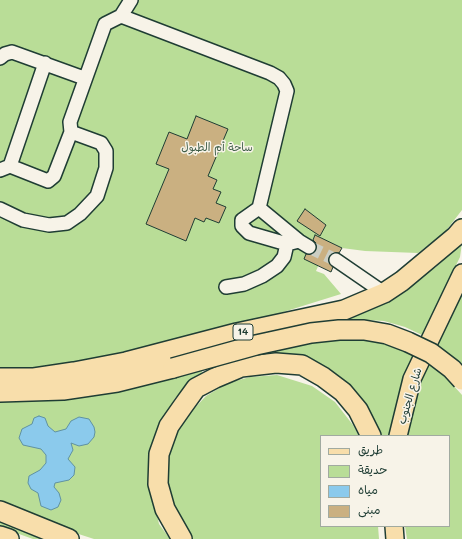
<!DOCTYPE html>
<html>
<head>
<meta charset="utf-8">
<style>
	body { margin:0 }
	#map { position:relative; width:462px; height:539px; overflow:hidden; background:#f7f3e8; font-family:Mali,"Playpen Sans Arabic",sans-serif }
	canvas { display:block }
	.legend { position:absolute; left:320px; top:435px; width:130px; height:92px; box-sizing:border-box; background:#f7f3e8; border:1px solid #a1aaa0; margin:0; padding:5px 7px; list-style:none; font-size:12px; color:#1f3d34 }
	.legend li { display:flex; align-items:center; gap:8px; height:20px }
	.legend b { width:20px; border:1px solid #a1aaa0 }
</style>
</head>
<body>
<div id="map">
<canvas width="462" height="539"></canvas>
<ul class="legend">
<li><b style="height:5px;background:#f8deab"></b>طريق</li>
<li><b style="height:11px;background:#b9dd97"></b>حديقة</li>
<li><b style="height:11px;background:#8bcaec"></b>مياه</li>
<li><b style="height:11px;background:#cab081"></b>مبنى</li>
</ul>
</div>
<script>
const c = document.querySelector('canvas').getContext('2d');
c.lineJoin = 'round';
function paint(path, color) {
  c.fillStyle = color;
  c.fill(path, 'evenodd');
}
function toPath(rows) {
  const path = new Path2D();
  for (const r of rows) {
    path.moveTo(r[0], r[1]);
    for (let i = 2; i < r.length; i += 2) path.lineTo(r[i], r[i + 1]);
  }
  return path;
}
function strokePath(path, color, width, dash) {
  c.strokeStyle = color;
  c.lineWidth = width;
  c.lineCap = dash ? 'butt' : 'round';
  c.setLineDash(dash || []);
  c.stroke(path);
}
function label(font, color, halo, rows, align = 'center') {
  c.font = font + ' Mali,"Playpen Sans Arabic",sans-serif';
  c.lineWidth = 3;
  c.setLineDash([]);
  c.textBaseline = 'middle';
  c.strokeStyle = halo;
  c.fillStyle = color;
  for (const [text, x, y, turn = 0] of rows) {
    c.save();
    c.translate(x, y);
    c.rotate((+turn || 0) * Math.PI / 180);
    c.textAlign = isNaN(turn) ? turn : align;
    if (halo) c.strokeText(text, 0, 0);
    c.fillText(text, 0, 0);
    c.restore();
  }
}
paint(toPath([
	[0,0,462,0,462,210,445,232,418,253,365,251,342,248,334,244,326,248,316,271,324,274,341,294,264,318,118,355,53,367,0,371],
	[462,243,460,257,422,335,405,327,384,321,333,318,414,282,436,267],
	[462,290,462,365,434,342],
	[340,336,382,340,415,355,392,436,379,436,371,415,355,391,329,371,244,358,243,355],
	[425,361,443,374,462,395,462,539,407,539,405,526,449,526,449,436,406,436,411,407],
	[204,367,201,374,175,398,154,440,150,463,151,489,159,524,170,539,94,539,60,528,0,501,0,400],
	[277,375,312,386,335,402,353,425,359,436,321,436,321,526,378,526,379,539,190,539,175,517,167,477,168,453,175,435,190,413,206,396,228,383,250,377],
	[0,519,51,539,33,539,19,534,0,526]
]), '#b9dd97');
const water = toPath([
	[39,416,45,418,48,426,55,432,66,429,71,421,79,417,89,419,94,427,95,432,94,437,88,444,79,446,71,443,73,450,68,459,75,467,74,475,69,480,55,483,54,487,59,493,61,500,58,507,51,510,41,506,38,493,31,489,28,483,29,476,40,470,46,463,46,455,41,449,23,445,19,438,22,429,32,424,34,418,39,416]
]);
paint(water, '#8bcaec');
strokePath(water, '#6092a2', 1);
const building = toPath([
	[196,116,228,129,208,176,217,180,213,189,221,192,216,203,226,207,219,223,206,218,204,222,195,218,186,241,146,224,169,169,156,164,169,132,187,139,196,116],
	[305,209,326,225,320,236,297,221,305,209],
	[315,235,342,248,339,253,333,253,329,256,329,263,333,267,331,272,304,259,306,254,313,254,316,251,316,243,313,240,315,235]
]);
paint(building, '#cab081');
strokePath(building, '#1f3d34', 1);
strokePath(toPath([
	[309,247,336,260]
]), '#cccfc4', 13, [13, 6]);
const minor = toPath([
	[121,16,270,73,279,78,284,84,287,91,259,208,299,241,309,247],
	[0,58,5,54,12,52,84,78],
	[10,166,45,63],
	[0,170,10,166,48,181,54,176,71,132],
	[259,208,242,220,242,226,249,233,287,244,299,241],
	[0,209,23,220,49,225,67,223,80,214,97,196,106,168,106,151,101,143,71,132,70,122,105,24,121,16,131,0],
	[336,260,384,293],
	[226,287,244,284,262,276,277,266,284,257,287,244]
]);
const major = toPath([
	[429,342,462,273],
	[398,436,412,379,423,356],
	[394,526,395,539]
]);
const highway = toPath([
	[0,378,34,378,74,372,126,362,237,333,344,310,384,293,402,281,456,236,462,229],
	[0,392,63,390,117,382,173,368],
	[0,511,69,539],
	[0,536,9,539],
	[182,539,165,509,158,484,159,454,169,426,183,406,196,388,215,378,241,367,276,363,302,365,323,377,343,392,358,410,371,436]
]);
strokePath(minor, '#1f3d34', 16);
strokePath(major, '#1f3d34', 20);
strokePath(highway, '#1f3d34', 22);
strokePath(minor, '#f7f3e8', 13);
strokePath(major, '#f8deab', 17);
strokePath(highway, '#f8deab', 19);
const highwayBridge = toPath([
	[173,368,256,345,311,333,339,330,364,330,387,334,408,342,431,353,452,369,462,380]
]);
strokePath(highwayBridge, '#1f3d34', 22, []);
strokePath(highwayBridge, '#f8deab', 19);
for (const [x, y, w] of [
	[243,332,20]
]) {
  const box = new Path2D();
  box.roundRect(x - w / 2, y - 8, w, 16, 3);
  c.fillStyle = '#f7f3e8';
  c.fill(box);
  strokePath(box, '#1f3d34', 1);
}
label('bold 10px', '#1f3d34', null, [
	["14",243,332]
]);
label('11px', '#3e5d48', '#f7f3e8', [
	["ساحة أم الطبول",217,148]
]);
label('11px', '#1f3d34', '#f7f3e8', [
	["شارع الجنوب",410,396,-73]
]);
</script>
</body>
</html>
